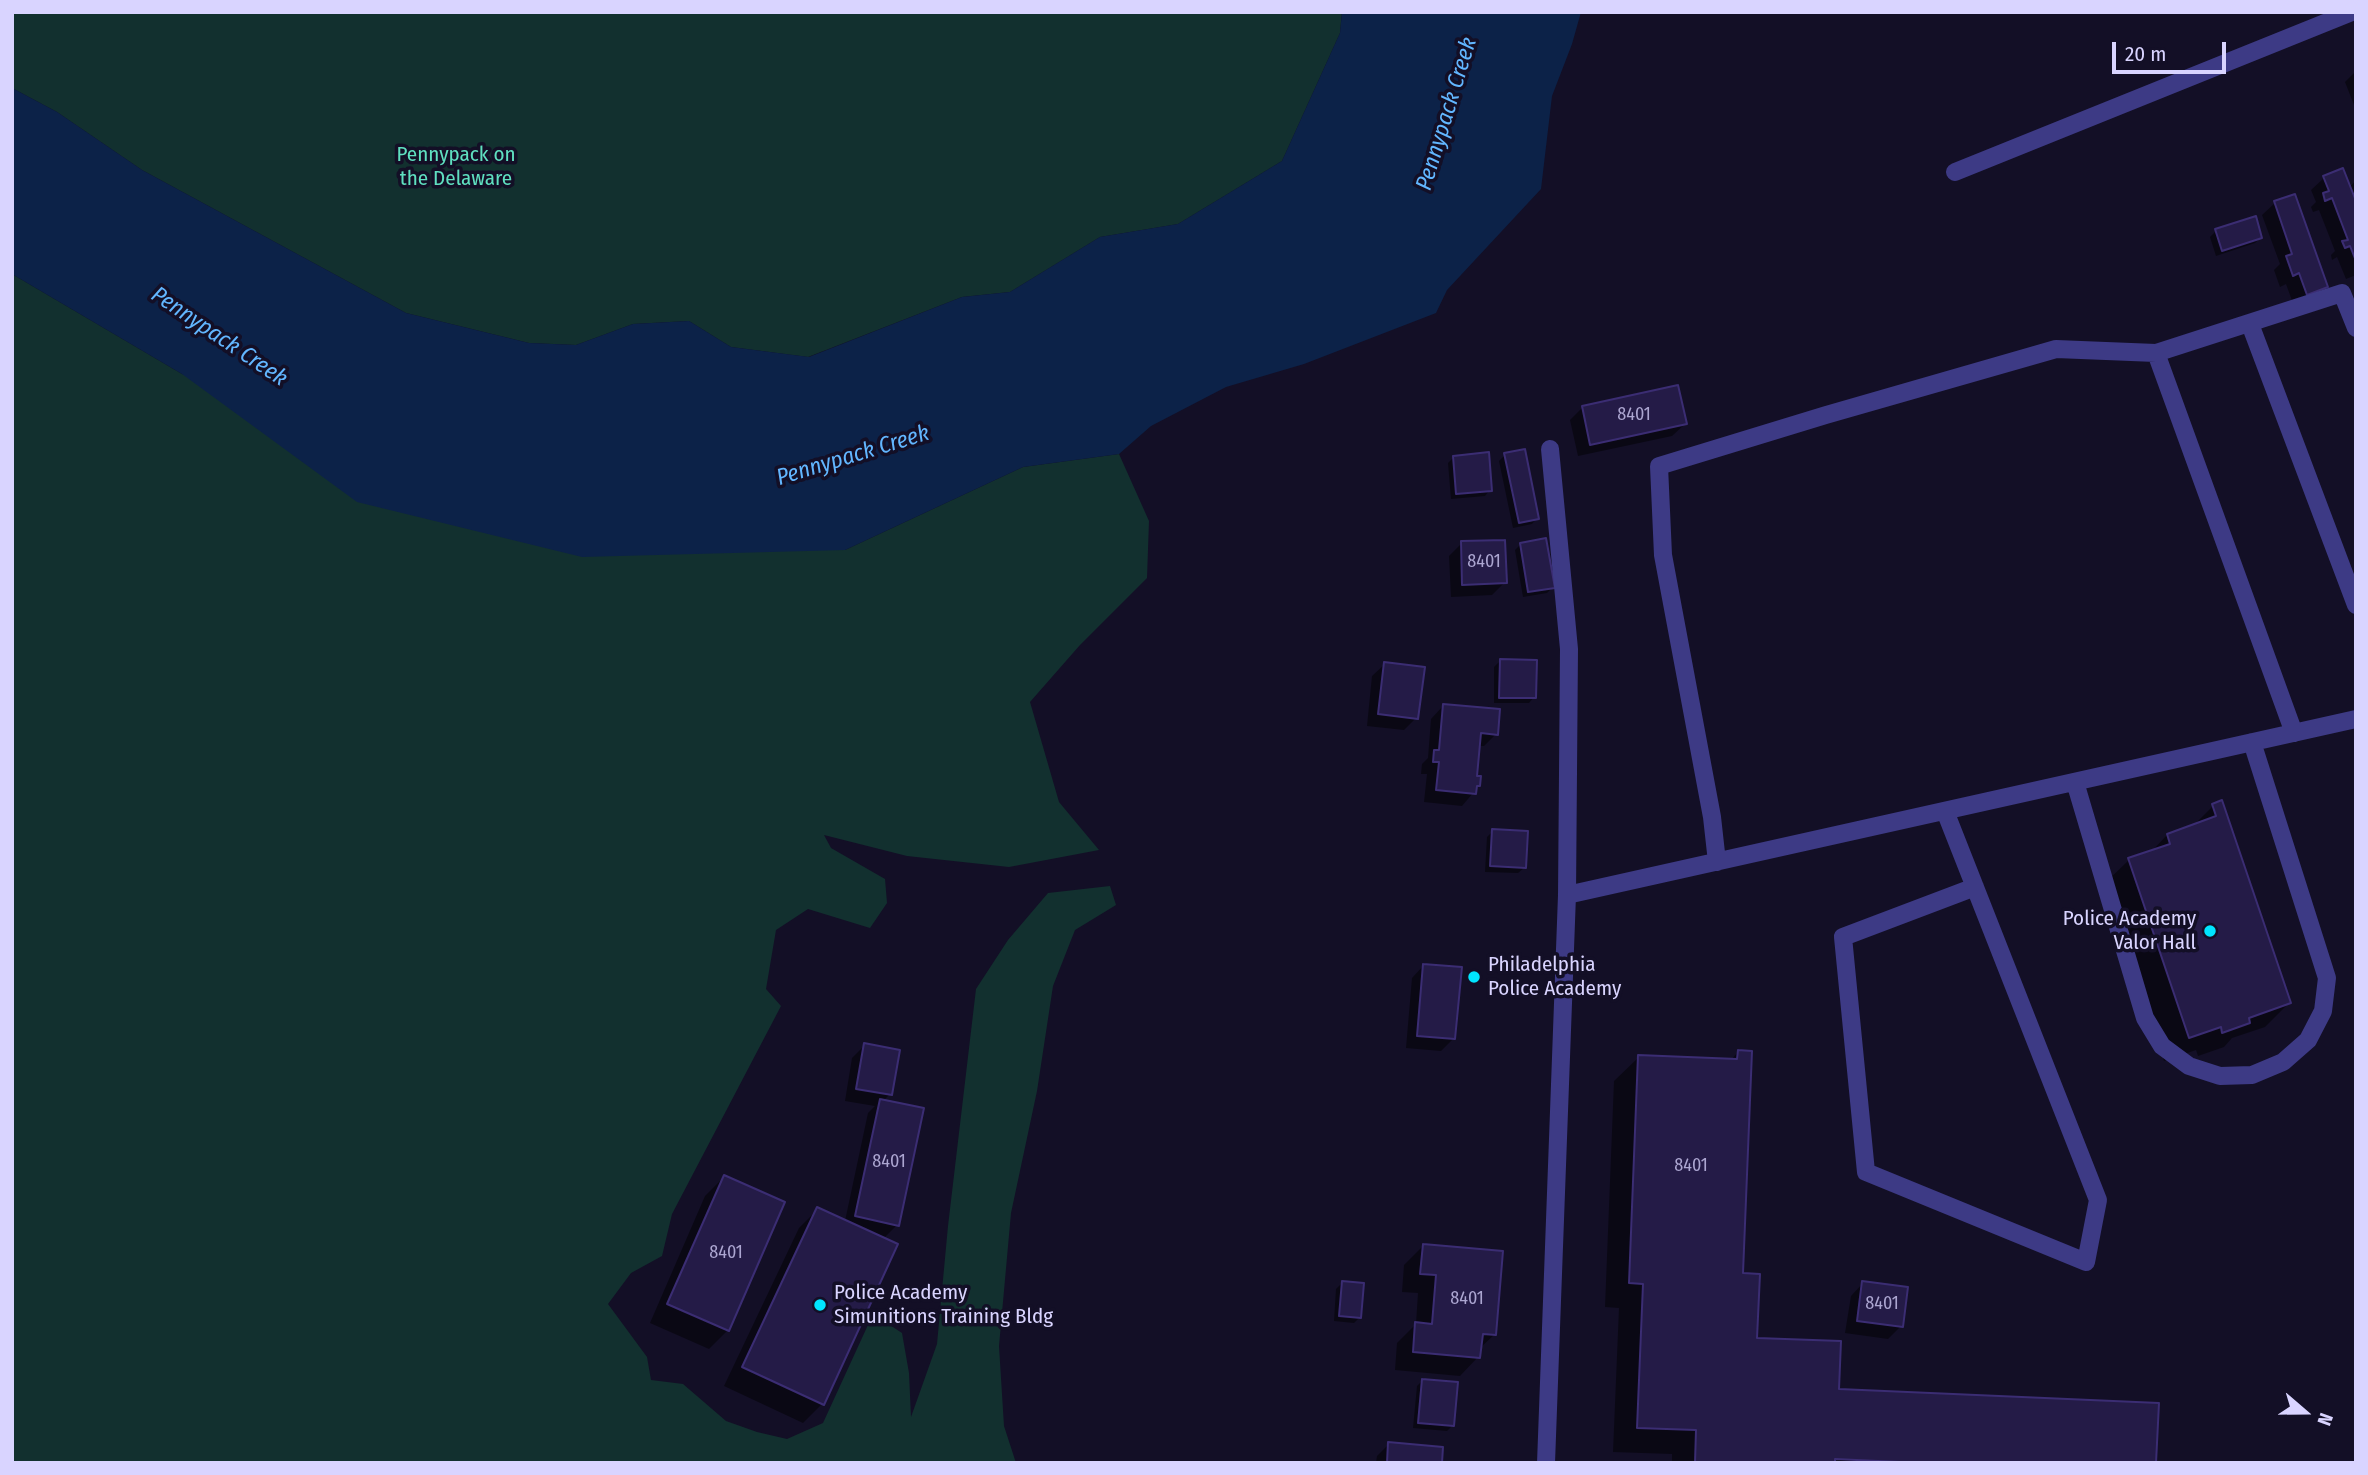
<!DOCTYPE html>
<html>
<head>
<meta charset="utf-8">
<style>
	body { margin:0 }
	#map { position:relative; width:2368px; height:1475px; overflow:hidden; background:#130f26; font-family:"Fira Sans Condensed",sans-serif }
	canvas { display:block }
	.frame { position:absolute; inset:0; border:14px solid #d9d4ff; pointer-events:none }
	.north { position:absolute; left:2270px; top:1377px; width:70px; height:70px; -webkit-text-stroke:5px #130f26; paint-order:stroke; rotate:110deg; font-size:19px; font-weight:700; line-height:28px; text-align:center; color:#d9d4ff }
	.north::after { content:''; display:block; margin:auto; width:24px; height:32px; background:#d9d4ff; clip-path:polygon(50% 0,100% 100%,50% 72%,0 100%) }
	.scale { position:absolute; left:2112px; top:42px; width:114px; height:32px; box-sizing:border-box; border:4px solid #d9d4ff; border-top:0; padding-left:9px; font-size:21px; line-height:24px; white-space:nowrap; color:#d9d4ff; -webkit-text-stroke:5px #130f26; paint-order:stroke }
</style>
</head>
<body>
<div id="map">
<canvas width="2368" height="1475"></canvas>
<div class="frame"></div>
<div class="north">N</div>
<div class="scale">20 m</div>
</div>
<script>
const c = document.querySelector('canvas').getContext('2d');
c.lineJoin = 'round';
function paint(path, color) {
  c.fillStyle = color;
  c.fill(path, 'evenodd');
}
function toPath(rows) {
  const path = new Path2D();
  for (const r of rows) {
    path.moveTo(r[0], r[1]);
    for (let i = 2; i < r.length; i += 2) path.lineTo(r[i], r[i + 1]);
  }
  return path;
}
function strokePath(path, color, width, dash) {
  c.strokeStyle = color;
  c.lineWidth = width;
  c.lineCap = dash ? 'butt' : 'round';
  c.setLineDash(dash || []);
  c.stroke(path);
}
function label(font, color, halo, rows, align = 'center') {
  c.font = font + ' "Fira Sans Condensed",sans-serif';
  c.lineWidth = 7;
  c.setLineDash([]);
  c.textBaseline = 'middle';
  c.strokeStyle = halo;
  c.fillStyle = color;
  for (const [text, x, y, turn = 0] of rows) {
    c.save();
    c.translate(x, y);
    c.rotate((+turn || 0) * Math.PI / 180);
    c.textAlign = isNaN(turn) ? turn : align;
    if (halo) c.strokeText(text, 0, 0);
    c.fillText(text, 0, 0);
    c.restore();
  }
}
paint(toPath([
	[12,12,1342,12,1340,33,1282,161,1178,224,1100,237,1010,292,962,297,808,357,731,347,689,321,633,324,576,345,529,343,406,313,142,170,57,112,12,88],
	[12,274,182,374,845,550,1023,467,1119,454,1149,521,1147,578,1080,645,1030,702,1059,802,1099,850,1009,867,907,856,824,835,831,848,885,879,887,903,870,928,808,909,776,930,766,989,781,1006,672,1214,662,1256,631,1273,608,1304,647,1357,651,1380,683,1384,726,1421,757,1432,787,1439,823,1423,873,1314,902,1333,909,1373,911,1417,937,1344,948,1226,976,989,1008,940,1048,893,1110,886,1116,905,1075,930,1053,986,1037,1091,1011,1213,999,1346,1004,1426,1016,1463,12,1463]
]), '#12302f');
paint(toPath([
	[1342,12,1581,12,1572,44,1552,96,1541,189,1447,290,1436,313,1304,364,1226,387,1151,426,1119,454,1023,467,845,550,582,557,357,502,182,374,12,274,12,88,57,112,142,170,406,313,529,343,576,345,633,324,689,321,731,347,809,357,962,297,1010,292,1100,237,1178,224,1282,161,1340,33]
]), '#0c2248');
paint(toPath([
	[2356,71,2356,110,2345,82],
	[2324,178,2349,188,2356,180,2356,275,2346,279,2337,257,2332,260,2331,255,2335,251,2319,210,2313,212,2311,207,2316,202,2311,190],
	[2275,203,2326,287,2313,299,2294,306,2286,284,2280,287,2274,270,2280,264,2262,215],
	[2216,231,2260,238,2255,243,2216,256,2210,237],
	[1583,407,1685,424,1672,436,1578,456,1570,420],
	[1505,455,1537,518,1532,524,1513,528,1499,461],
	[1454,457,1490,490,1485,496,1451,499,1448,463],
	[1462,543,1505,582,1492,595,1451,597,1449,556],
	[1521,544,1553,587,1547,593,1523,597,1515,550],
	[1500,661,1534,697,1529,703,1494,703,1494,667],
	[1385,664,1416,718,1404,730,1367,726,1372,676],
	[1443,706,1496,734,1484,746,1478,746,1475,778,1479,786,1462,806,1424,802,1427,774,1421,774,1422,764,1428,758,1431,719],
	[2213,806,2289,1003,2265,1027,2232,1038,2224,1047,2198,1056,2196,1050,2164,1061,2104,884,2129,860,2151,852,2167,835,2192,827],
	[1493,831,1524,868,1518,873,1485,872,1487,837],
	[1424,965,1454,1038,1441,1051,1406,1048,1412,978],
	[865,1045,890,1094,883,1101,897,1225,883,1239,822,1404,803,1423,724,1386,799,1228,818,1209,845,1221,868,1113,875,1106,845,1101,852,1058],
	[1738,1052,1741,1275,1756,1340,1838,1391,2154,1463,1672,1463,1672,1454,1613,1452,1619,1308,1605,1307,1614,1081,1639,1057,1730,1061],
	[724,1177,728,1330,709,1349,650,1323,705,1196],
	[1423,1246,1495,1334,1479,1349,1478,1357,1460,1376,1395,1370,1397,1343,1416,1324,1418,1293,1402,1292,1404,1265],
	[1342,1283,1360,1317,1354,1323,1334,1321,1336,1289],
	[1863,1283,1901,1326,1888,1339,1845,1333,1851,1296],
	[1423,1380,1453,1425,1447,1431,1413,1428,1417,1386],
	[1389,1444,1440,1463,1376,1463,1377,1456]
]), '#0007');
const building = toPath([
	[2343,168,2356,201,2356,261,2350,246,2345,248,2342,241,2348,240,2332,198,2325,201,2323,193,2329,191,2323,176,2343,168],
	[2295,194,2328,287,2307,295,2299,273,2293,276,2286,256,2292,254,2274,201,2295,194],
	[2256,216,2262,238,2222,251,2215,229,2256,216],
	[1678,385,1687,424,1590,445,1582,406,1678,385],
	[1525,449,1539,519,1519,523,1504,453,1525,449],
	[1489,452,1492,491,1456,494,1453,456,1489,452],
	[1546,538,1555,588,1528,592,1520,543,1546,538],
	[1505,540,1507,583,1462,585,1461,541,1505,540],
	[1500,659,1537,660,1536,698,1499,698,1500,659],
	[1384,662,1425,667,1418,719,1378,714,1384,662],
	[1443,704,1500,709,1498,735,1481,733,1477,776,1481,776,1480,786,1477,786,1476,794,1436,790,1439,762,1433,762,1434,750,1439,750,1443,704],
	[2222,800,2291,1003,2249,1018,2250,1023,2222,1033,2221,1027,2189,1038,2128,858,2170,844,2167,834,2216,816,2212,804,2222,800],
	[1492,829,1528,831,1526,868,1490,866,1492,829],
	[1423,964,1462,967,1455,1039,1417,1036,1423,964],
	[864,1043,900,1050,892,1095,856,1089,864,1043],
	[1738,1050,1752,1051,1743,1273,1760,1274,1757,1338,1841,1341,1839,1389,2159,1403,2156,1463,1921,1463,1835,1459,1835,1463,1695,1463,1696,1430,1637,1428,1643,1284,1629,1283,1638,1055,1737,1059,1738,1050],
	[880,1099,924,1108,899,1226,855,1216,880,1099],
	[724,1175,785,1202,729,1331,667,1304,724,1175],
	[817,1207,898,1244,824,1405,742,1367,817,1207],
	[1423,1244,1503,1251,1496,1335,1483,1334,1480,1358,1413,1352,1415,1322,1432,1324,1436,1275,1420,1274,1423,1244],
	[1342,1281,1364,1283,1361,1318,1339,1316,1342,1281],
	[1862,1281,1908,1287,1903,1327,1857,1321,1862,1281],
	[1422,1379,1458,1382,1454,1426,1418,1423,1422,1379],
	[1388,1442,1443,1447,1442,1463,1387,1463,1388,1442]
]);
paint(building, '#241b47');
strokePath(building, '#3b2d73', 2);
strokePath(toPath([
	[1955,172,2352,12],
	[2250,324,2356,605],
	[2294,733,2156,353,2342,293,2356,328],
	[2075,782,2145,1018,2162,1046,2189,1066,2220,1076,2252,1075,2283,1062,2308,1040,2323,1011,2327,978,2252,742],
	[1945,811,2098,1200,2086,1262,1866,1172,1843,937,1975,887],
	[1717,862,1712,817,1663,555,1659,466,1826,415,2056,349,2156,353],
	[1567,895,2356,719],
	[1546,1463,1567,895,1569,649,1550,449]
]), '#3d3a85', 18);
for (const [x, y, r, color] of [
	[2210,931,7,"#00e5ff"],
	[1474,977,7,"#00e5ff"],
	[820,1305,7,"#00e5ff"]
]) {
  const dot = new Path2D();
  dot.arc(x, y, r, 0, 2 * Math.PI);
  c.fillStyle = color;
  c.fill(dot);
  strokePath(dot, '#130f26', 2.5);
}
label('18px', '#aca6d1', null, [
	["8401",1634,415],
	["8401",1484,562],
	["8401",889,1162],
	["8401",1691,1166],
	["8401",726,1253],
	["8401",1467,1299],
	["8401",1882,1304]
]);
label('21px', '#5fe0c0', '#130f26', [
	["Pennypack on",456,155],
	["the Delaware",456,179]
]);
label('21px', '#d9d4ff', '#130f26', [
	["Police Academy",2196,919,"right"],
	["Valor Hall",2196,943,"right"],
	["Philadelphia",1488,965],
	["Police Academy",1488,989],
	["Police Academy",834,1293],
	["Simunitions Training Bldg",834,1317]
], 'left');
label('italic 23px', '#62b6ff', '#130f26', [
	["Pennypack Creek",1447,114,-73],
	["Pennypack Creek",219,337,34],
	["Pennypack Creek",853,456,-17]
]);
</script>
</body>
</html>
